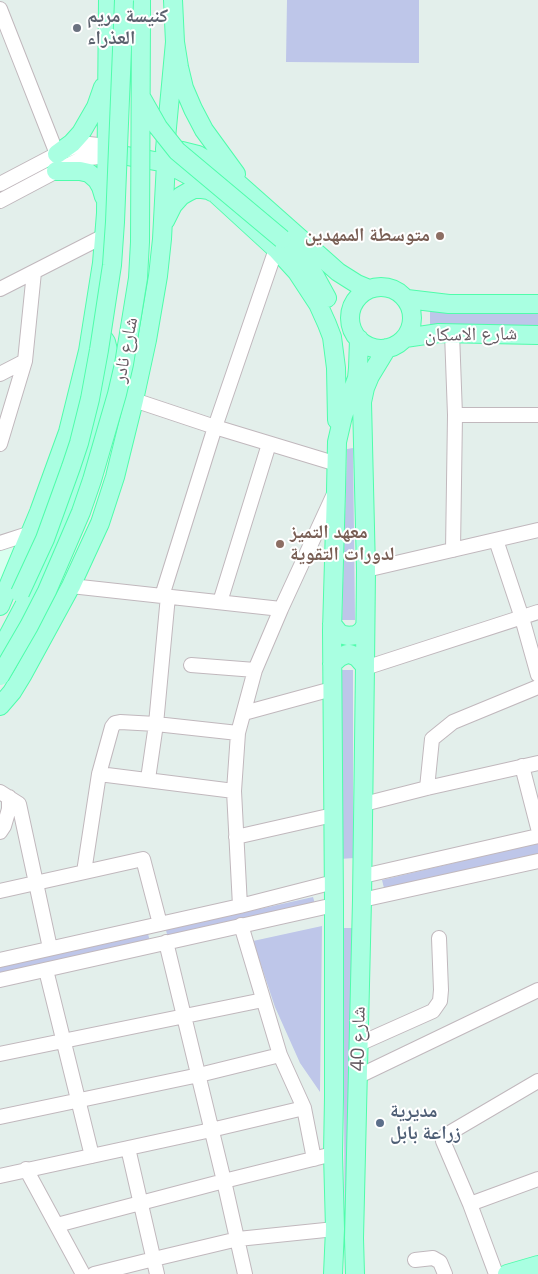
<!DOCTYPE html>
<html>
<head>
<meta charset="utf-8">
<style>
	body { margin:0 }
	canvas { display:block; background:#e3efeb }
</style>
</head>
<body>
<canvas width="538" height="1274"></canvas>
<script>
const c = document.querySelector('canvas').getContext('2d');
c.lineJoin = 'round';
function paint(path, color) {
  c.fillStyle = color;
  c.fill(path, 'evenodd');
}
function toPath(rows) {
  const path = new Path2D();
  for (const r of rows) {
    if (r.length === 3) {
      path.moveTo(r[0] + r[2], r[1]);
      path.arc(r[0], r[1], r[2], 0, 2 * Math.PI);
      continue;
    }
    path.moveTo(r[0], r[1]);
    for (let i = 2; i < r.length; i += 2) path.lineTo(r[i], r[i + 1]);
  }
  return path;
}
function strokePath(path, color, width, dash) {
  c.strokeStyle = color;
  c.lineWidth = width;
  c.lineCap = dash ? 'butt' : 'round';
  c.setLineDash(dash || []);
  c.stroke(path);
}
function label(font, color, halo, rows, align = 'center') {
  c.font = font + ' "Space Grotesk","Noto Naskh Arabic",sans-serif';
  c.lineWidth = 4;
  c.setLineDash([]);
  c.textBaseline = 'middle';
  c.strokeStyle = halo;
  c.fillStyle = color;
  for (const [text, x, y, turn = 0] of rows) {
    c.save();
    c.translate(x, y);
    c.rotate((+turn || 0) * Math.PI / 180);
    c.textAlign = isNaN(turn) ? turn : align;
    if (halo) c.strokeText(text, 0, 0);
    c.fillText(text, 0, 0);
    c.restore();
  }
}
paint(toPath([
	[34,530,0,598,0,545]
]), '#d9ffef');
paint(toPath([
	[287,0,419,0,419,63,286,62],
	[430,310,538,310,538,327,430,327],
	[353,448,355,620,342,620,347,449],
	[341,670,353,670,353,836,355,858,339,859,342,834],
	[538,843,538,856,385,892,382,880],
	[313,897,316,907,169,943,166,930],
	[322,926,320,1092,300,1063,275,1007,253,941],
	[343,928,352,928,353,1274,345,1274],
	[148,934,151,945,0,976,0,967]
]), '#bec6e9');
const minor = toPath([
	[0,9,57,154],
	[0,184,57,154,76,146,89,144,107,146],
	[0,201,68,165,81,159,107,156],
	[0,289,104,236],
	[452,333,455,415,453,550],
	[0,374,25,361],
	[134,400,215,427,337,464],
	[455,415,538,415],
	[0,444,25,361,34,272],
	[496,540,522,618,538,675],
	[0,543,31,533],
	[366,570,538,530],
	[71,586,281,609],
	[162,596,215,427,276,249],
	[220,602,269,444],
	[191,665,255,670],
	[365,668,538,612],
	[244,713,332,689],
	[522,766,538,828],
	[99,774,234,791],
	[148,779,156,724,168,596],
	[427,788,432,739,453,722,538,687],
	[0,792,19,804,50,948],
	[364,804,427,788,538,763],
	[0,832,4,826,9,809,9,797],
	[236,837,333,815],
	[84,872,99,774,112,727,115,723,120,722,156,724,238,733],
	[363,876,538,836],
	[0,891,143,859,160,924],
	[362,900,538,861],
	[240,906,234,791,238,733,255,670,281,609,334,494],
	[241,925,280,1055,304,1108,314,1159],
	[166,942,224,1181,245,1274],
	[0,960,240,906,334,882],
	[46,970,92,1156],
	[0,980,334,905],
	[359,1044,433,1011,440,1001,441,990,439,938],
	[0,1054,263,1000],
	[359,1076,538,990],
	[0,1117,199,1075,280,1055],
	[128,1148,157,1274],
	[26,1169,83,1274],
	[0,1176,211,1130,304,1108],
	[470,1204,538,1179],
	[57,1225,224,1181,333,1154],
	[415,1260,433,1258,440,1262,445,1274],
	[94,1274,154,1259,238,1239,335,1229],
	[496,1274,470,1204,443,1141,444,1137,446,1135,538,1081]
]);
const major = toPath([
	[173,0,175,42,179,67,184,88,193,109,204,130,236,174],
	[141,18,141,0],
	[173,150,182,151,198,155,223,170,338,272,357,284,369,289],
	[57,154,72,143,81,133,96,107,103,87],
	[127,156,166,163,201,182,216,194,276,249,297,272,318,304,327,324,332,337,336,368,337,420],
	[56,171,80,171,89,173,97,180,101,187,104,197],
	[165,221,173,205,181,196,188,192,194,189,202,189,209,190,212,192],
	[284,241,305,263,315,276,327,298],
	[381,318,31],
	[407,299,449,304,538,304],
	[405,338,439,333,538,335],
	[0,606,39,512,68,432,88,351,102,263,106,213,108,0],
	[332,624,340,634,348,636,356,635,362,631,365,626],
	[0,651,26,602,47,559,61,526,81,468,98,407,108,350,106,342,104,339,100,338,95,339,92,342],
	[332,664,340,657,347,654,350,654,357,657,365,666],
	[0,706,12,692,23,674,71,586,100,523,115,477,134,400,147,340,158,276,162,239,166,163,165,149,175,42],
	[333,1274,335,1229,333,1154,334,1097,334,905,332,630,336,491,337,442,343,416,357,378,358,368,359,339],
	[355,1274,354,1238,362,900,365,666,366,570,362,402,365,388,370,376,387,348],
	[507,1274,538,1265]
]);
strokePath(minor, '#c1b8bd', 16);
strokePath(major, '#4ffdab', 20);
strokePath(minor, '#fff', 14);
strokePath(major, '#a9ffe1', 18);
const majorBridge = toPath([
	[141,97,158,127,177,151,282,239],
	[20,593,45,539,71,467,79,443,90,399,99,350,112,265,115,222,124,0],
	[0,676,29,626,47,591,81,512,92,480,117,394,124,364,138,278,140,242,141,18]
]);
strokePath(majorBridge, '#4ffdab', 20, []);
strokePath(majorBridge, '#a9ffe1', 18);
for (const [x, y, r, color] of [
	[77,28,5,"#6b7280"],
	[440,236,5,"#8d6e63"],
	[280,544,5,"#8d6e63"],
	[380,1123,5,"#5c6f8a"]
]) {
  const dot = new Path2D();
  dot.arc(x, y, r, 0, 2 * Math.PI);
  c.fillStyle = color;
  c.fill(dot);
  strokePath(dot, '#fff', 2);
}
label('bold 19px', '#5b616d', '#fff', [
	["كنيسة مريم",87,17],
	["العذراء",87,39]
], 'left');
label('bold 19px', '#785e54', '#fff', [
	["متوسطة الممهدين",430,236],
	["معهد التميز",290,533,"left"],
	["لدورات التقوية",290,555,"left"]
], 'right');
label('19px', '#655b62', '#fff', [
	["شارع الاسكان",471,335,-1],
	["شارع نادر",126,350,-79],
	["شارع 40",359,1039,-89]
]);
label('bold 19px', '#4e5e75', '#fff', [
	["مديرية",390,1112],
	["زراعة بابل",390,1134]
], 'left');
</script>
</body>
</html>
